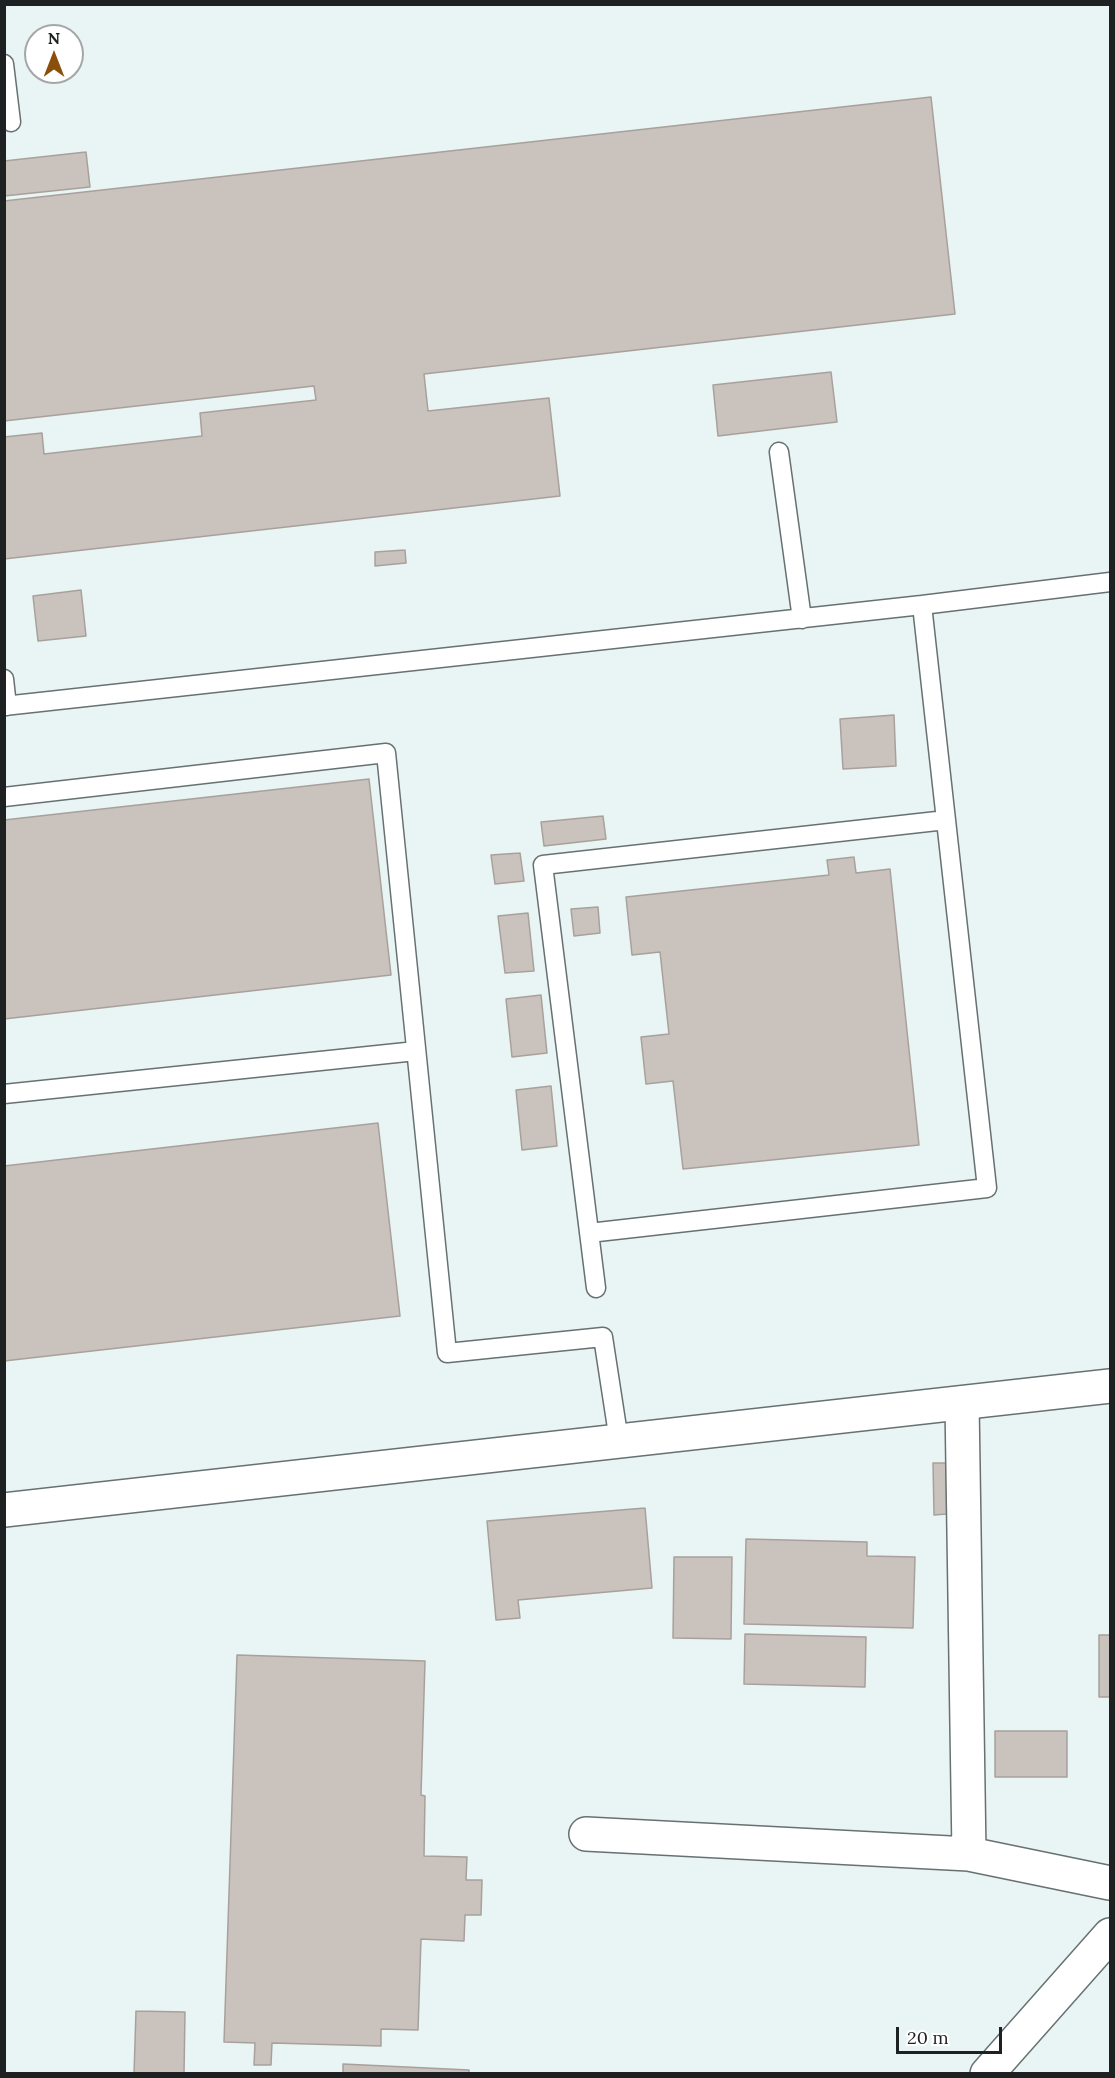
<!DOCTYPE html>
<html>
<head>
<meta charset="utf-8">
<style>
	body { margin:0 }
	#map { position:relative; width:1115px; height:2078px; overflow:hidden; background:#e9f4f4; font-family:Lora,serif }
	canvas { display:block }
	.frame { position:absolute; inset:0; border:6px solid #1d2121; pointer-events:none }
	.north { position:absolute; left:24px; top:24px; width:60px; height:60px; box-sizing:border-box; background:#fff; border:2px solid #a5a6a6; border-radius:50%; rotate:0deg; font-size:16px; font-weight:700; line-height:24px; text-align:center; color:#1d2121 }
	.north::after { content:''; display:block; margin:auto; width:21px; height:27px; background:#8b4f0c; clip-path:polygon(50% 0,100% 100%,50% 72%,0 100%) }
	.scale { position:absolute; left:896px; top:2027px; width:106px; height:27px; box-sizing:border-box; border:3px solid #1d2121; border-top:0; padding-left:8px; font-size:18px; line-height:21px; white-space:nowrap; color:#1d2121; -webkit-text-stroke:4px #fff; paint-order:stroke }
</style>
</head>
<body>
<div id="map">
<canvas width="1115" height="2078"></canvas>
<div class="frame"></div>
<div class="north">N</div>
<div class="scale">20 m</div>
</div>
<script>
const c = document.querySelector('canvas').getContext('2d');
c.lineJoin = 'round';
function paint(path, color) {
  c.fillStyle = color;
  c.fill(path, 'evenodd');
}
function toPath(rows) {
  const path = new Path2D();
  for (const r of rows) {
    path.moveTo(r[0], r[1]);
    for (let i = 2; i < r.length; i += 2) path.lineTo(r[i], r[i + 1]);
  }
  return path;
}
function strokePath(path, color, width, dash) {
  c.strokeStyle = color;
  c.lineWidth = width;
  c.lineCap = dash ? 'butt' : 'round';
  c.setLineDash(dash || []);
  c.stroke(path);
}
const building = toPath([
	[931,97,955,314,424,374,428,411,549,398,560,496,4,559,4,437,42,433,44,454,202,436,200,413,316,400,314,386,4,421,4,201,931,97],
	[86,152,90,187,4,196,4,161,86,152],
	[831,372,837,422,718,436,713,385,831,372],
	[405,550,406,563,375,566,375,552,405,550],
	[81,590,86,636,38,641,33,596,81,590],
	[894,715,896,766,843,769,840,719,894,715],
	[369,779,391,975,4,1019,4,820,369,779],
	[603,816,606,839,544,846,541,822,603,816],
	[520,853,524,881,495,884,491,855,520,853],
	[854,857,856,873,890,869,919,1145,683,1169,673,1081,646,1084,641,1037,669,1034,660,952,632,955,626,897,829,875,827,860,854,857],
	[598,907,600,933,574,936,571,909,598,907],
	[528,913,534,971,505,973,498,916,528,913],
	[541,995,547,1053,512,1057,506,999,541,995],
	[551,1086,557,1146,522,1150,516,1090,551,1086],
	[378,1123,400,1316,4,1361,4,1166,378,1123],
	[933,1463,946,1463,947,1514,934,1515,933,1463],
	[645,1508,652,1588,518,1600,520,1618,496,1620,487,1521,645,1508],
	[746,1539,867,1542,867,1556,915,1557,913,1628,744,1624,746,1539],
	[674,1557,732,1557,731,1639,673,1638,674,1557],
	[745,1634,866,1637,865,1687,744,1684,745,1634],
	[1099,1635,1110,1635,1110,1697,1099,1697,1099,1635],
	[237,1655,425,1661,421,1795,425,1796,424,1856,467,1857,466,1880,482,1880,481,1915,465,1915,464,1941,421,1939,418,2030,381,2029,381,2046,272,2043,271,2065,254,2065,255,2043,224,2042,237,1655],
	[995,1731,1067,1731,1067,1777,995,1777,995,1731],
	[136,2011,185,2012,184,2074,134,2074,136,2011],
	[343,2064,469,2070,469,2074,343,2074,343,2064]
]);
paint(building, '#cac2bc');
strokePath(building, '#a8a19b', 1.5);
const service = toPath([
	[4,64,11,122],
	[779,452,802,619],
	[4,679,7,706],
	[4,706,922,605,1110,582],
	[4,797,386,753,447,1353,603,1337,619,1441],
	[4,1094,416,1051],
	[589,1233,987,1188,922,605],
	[596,1288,543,865,946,820]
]);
const minor = toPath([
	[962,1403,969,1854],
	[586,1834,969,1854,1110,1883],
	[987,2074,1110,1935]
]);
const tertiary = toPath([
	[4,1510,1110,1386]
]);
strokePath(service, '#677171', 21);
strokePath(minor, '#677171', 36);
strokePath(tertiary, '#677171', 36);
strokePath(service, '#fff', 18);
strokePath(minor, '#fff', 33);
strokePath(tertiary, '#fff', 33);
</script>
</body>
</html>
